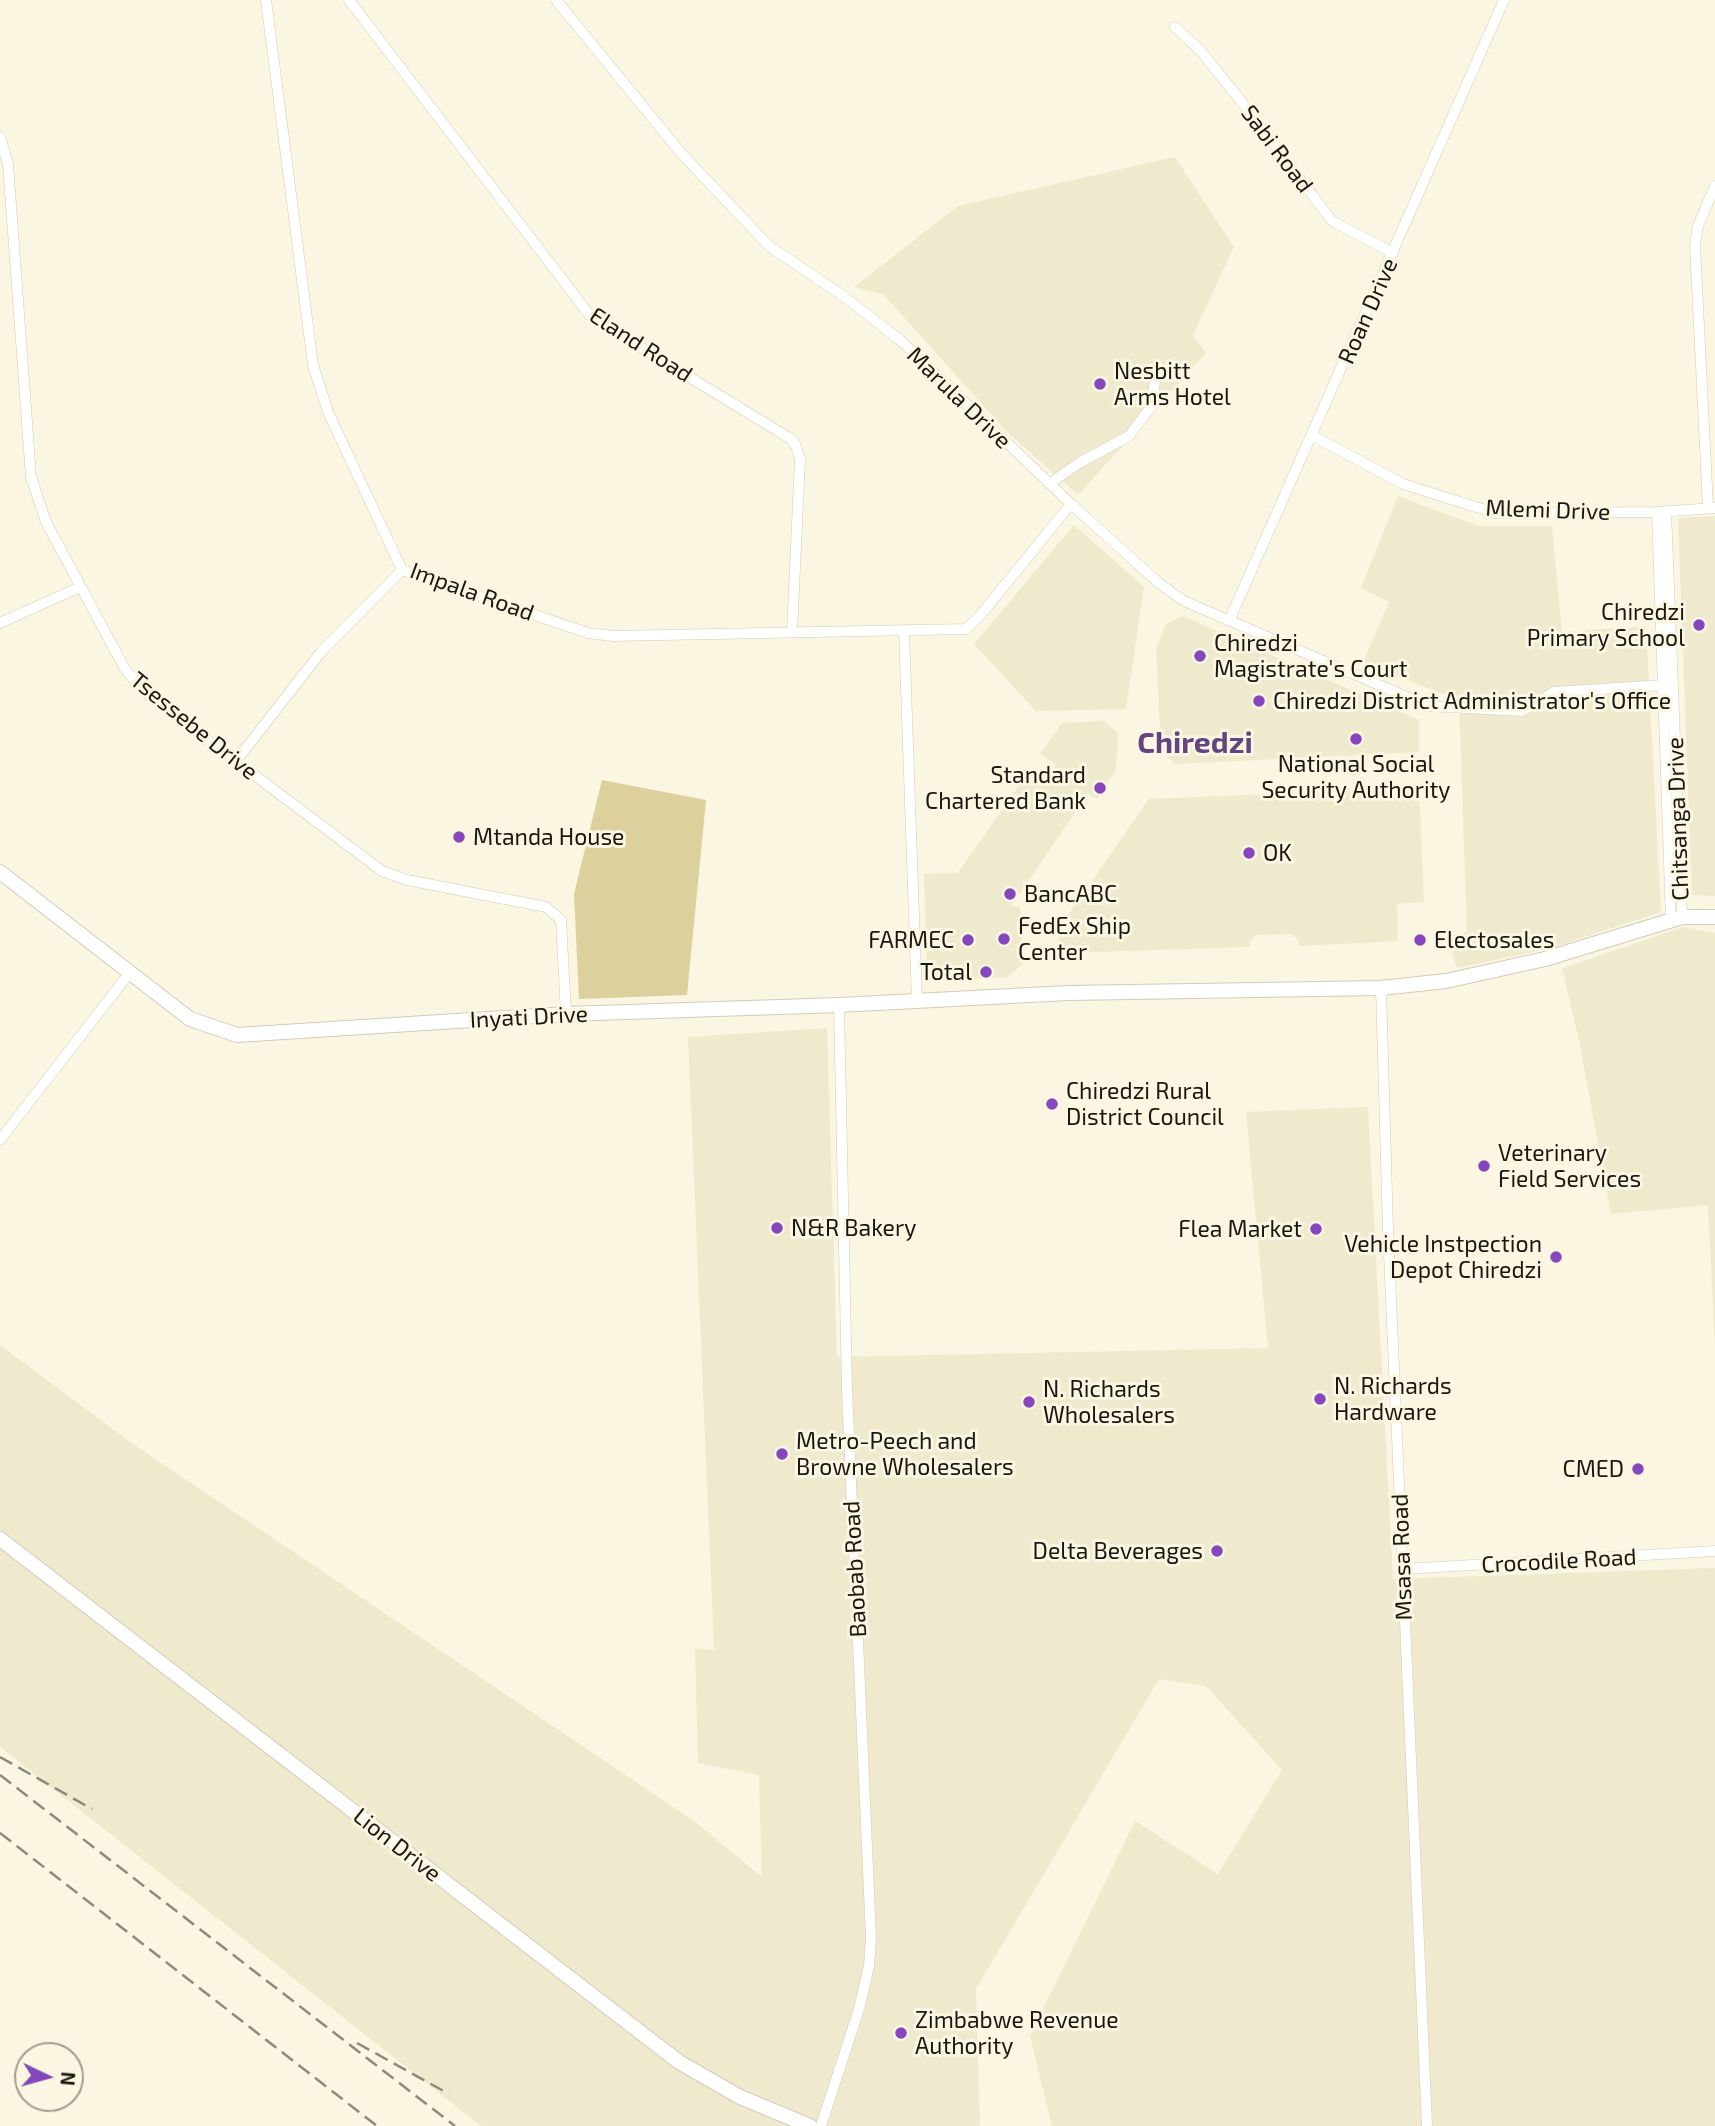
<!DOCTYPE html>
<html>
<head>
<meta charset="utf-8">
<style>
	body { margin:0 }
	#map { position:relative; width:1715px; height:2126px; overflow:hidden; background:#faf6e2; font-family:"Exo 2",sans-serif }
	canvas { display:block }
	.north { position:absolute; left:14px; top:2042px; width:70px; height:70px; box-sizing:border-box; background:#faf6e2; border:2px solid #a09d8e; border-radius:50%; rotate:95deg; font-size:19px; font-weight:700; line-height:28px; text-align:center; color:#191710 }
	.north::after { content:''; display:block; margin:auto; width:24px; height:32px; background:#8647bc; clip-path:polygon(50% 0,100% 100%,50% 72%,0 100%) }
</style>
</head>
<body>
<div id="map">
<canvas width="1715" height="2126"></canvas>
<div class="north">N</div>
</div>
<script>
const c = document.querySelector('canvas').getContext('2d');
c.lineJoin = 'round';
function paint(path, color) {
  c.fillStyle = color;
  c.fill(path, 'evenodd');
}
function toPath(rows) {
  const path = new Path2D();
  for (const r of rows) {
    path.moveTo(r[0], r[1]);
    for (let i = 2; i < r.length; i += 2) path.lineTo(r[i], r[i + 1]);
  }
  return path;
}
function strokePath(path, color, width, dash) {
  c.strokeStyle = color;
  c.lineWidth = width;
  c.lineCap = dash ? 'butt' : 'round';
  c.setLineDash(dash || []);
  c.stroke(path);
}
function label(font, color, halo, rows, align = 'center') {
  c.font = font + ' "Exo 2",sans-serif';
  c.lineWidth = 6;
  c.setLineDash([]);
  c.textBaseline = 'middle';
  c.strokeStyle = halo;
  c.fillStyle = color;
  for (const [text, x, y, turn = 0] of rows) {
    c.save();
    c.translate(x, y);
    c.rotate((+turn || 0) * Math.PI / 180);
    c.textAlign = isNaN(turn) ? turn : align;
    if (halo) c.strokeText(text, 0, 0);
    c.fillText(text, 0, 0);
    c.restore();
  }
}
paint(toPath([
	[1175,157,1234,247,1193,335,1206,353,1078,495,1007,432,883,294,854,287,958,206],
	[1398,496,1478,526,1552,526,1562,632,1646,626,1661,912,1551,948,1457,968,1452,952,1452,935,1467,932,1459,700,1363,663,1389,602,1361,588],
	[1715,516,1715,896,1692,895,1678,518],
	[1074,525,1144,587,1126,709,1036,711,974,644],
	[1183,616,1419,720,1419,752,1175,764,1161,750,1156,649,1166,624],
	[1105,721,1118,734,1116,770,1097,799,1088,794,1011,906,1020,907,1023,964,1007,977,942,981,927,970,924,874,958,873,1027,774,1042,784,1056,765,1040,754,1062,723],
	[1419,788,1424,902,1397,904,1398,941,1299,946,1299,940,1291,934,1256,935,1249,942,1250,947,1060,953,1059,928,1149,799],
	[1684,927,1715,933,1715,1349,1708,1205,1611,1214,1580,1045,1562,968],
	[827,1028,837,1357,1268,1348,1246,1112,1368,1107,1393,1579,1715,1568,1715,2126,1052,2126,1030,2036,1135,1821,1218,1874,1282,1770,1206,1686,1159,1679,976,1989,980,2126,481,2126,0,1747,0,1345,133,1444,694,1821,762,1877,759,1775,698,1763,695,1649,714,1650,688,1037]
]), '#efe9ce');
paint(toPath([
	[602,780,706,800,687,995,579,999,574,894]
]), '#dcd09c');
const street = toPath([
	[266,0,313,365,328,412,402,570,588,633,613,636,966,629,978,618,1071,504],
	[349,0,591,317,791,439,796,446,800,459,792,632],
	[556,0,681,153,769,246,846,298,900,340,1071,504,1160,584,1184,601,1428,706,1522,711,1554,692,1663,685],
	[1175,27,1200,50,1241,101,1332,221,1393,253],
	[0,137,8,164,31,477,46,522,125,669,144,692,382,871,407,880,546,907,561,920,566,1014],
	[1313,436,1403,484,1495,513,1657,512,1715,508],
	[1049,484,1079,463,1129,436,1151,407,1156,375],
	[1708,508,1695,245,1698,226,1715,186],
	[1666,511,1682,917],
	[1657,512,1671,920],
	[1229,621,1504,0],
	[0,623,80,587],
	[904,631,917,1002],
	[236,761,321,652,402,570],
	[1381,988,1388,1230,1427,2126],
	[0,1140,131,971],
	[1403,1569,1715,1551],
	[821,2126,859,2009,869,1966,871,1938,847,1391,839,1005]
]);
const secondary = toPath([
	[0,872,190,1019,237,1035,566,1014,839,1005,1068,993,1381,988,1446,981,1545,959,1682,917,1715,917],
	[0,1539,679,2062,740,2097,810,2126]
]);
strokePath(street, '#d1ccb9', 11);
strokePath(secondary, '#d1ccb9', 16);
strokePath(street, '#fff', 10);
strokePath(secondary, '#fff', 14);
strokePath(toPath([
	[0,1757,92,1809],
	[0,1775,455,2126],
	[0,1833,377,2126],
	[357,2043,449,2094]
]), '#8d8a7c', 2.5, [14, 7]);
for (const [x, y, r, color] of [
	[1100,384,7,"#8647bc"],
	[1699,625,7,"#8647bc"],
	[1200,656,7,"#8647bc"],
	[1259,701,7,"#8647bc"],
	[1356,739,7,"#8647bc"],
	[1100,788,7,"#8647bc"],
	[459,837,7,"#8647bc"],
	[1249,853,7,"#8647bc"],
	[1010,894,7,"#8647bc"],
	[1004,939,7,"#8647bc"],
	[968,940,7,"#8647bc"],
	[1420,940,7,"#8647bc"],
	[986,972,7,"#8647bc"],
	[1052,1104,7,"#8647bc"],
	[1484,1166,7,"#8647bc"],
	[777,1228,7,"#8647bc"],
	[1316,1229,7,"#8647bc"],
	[1556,1257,7,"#8647bc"],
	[1320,1399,7,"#8647bc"],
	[1029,1402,7,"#8647bc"],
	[782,1454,7,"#8647bc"],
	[1638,1469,7,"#8647bc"],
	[1217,1551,7,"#8647bc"],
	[901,2033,7,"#8647bc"]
]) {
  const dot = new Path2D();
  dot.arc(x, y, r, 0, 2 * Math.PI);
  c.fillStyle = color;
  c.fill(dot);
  strokePath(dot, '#faf6e2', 2.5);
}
label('23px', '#191710', '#faf6e2', [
	["Sabi Road",1277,149,53],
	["Roan Drive",1368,311,-66],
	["Eland Road",641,345,33],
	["Marula Drive",959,398,44],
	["Mlemi Drive",1548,510,2],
	["Impala Road",472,592,20],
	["Tsessebe Drive",194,726,39],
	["Chitsanga Drive",1678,819,-92],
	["Inyati Drive",529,1017,-3],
	["Msasa Road",1402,1557,-92],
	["Crocodile Road",1559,1561,-3],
	["Baobab Road",855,1569,-93],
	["Lion Drive",397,1845,38]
]);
label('23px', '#191710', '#faf6e2', [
	["Nesbitt",1114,371],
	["Arms Hotel",1114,397],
	["Chiredzi",1685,612,"right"],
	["Primary School",1685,638,"right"],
	["Chiredzi",1214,643],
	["Magistrate's Court",1214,669],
	["Chiredzi District Administrator's Office",1273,701],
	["National Social",1356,764,"center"],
	["Security Authority",1356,790,"center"],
	["Standard",1086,775,"right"],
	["Chartered Bank",1086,801,"right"],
	["Mtanda House",473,837],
	["OK",1263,853],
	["BancABC",1024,894],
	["FedEx Ship",1018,926],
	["Center",1018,952],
	["FARMEC",954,940,"right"],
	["Electosales",1434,940],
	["Total",972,972,"right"],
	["Chiredzi Rural",1066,1091],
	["District Council",1066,1117],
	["Veterinary",1498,1153],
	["Field Services",1498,1179],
	["N&R Bakery",791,1228],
	["Flea Market",1302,1229,"right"],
	["Vehicle Instpection",1542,1244,"right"],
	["Depot Chiredzi",1542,1270,"right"],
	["N. Richards",1334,1386],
	["Hardware",1334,1412],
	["N. Richards",1043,1389],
	["Wholesalers",1043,1415],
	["Metro-Peech and",796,1441],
	["Browne Wholesalers",796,1467],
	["CMED",1624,1469,"right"],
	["Delta Beverages",1203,1551,"right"],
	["Zimbabwe Revenue",915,2020],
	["Authority",915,2046]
], 'left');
label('bold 30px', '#624480', '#faf6e2', [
	["Chiredzi",1195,743]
]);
</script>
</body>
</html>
